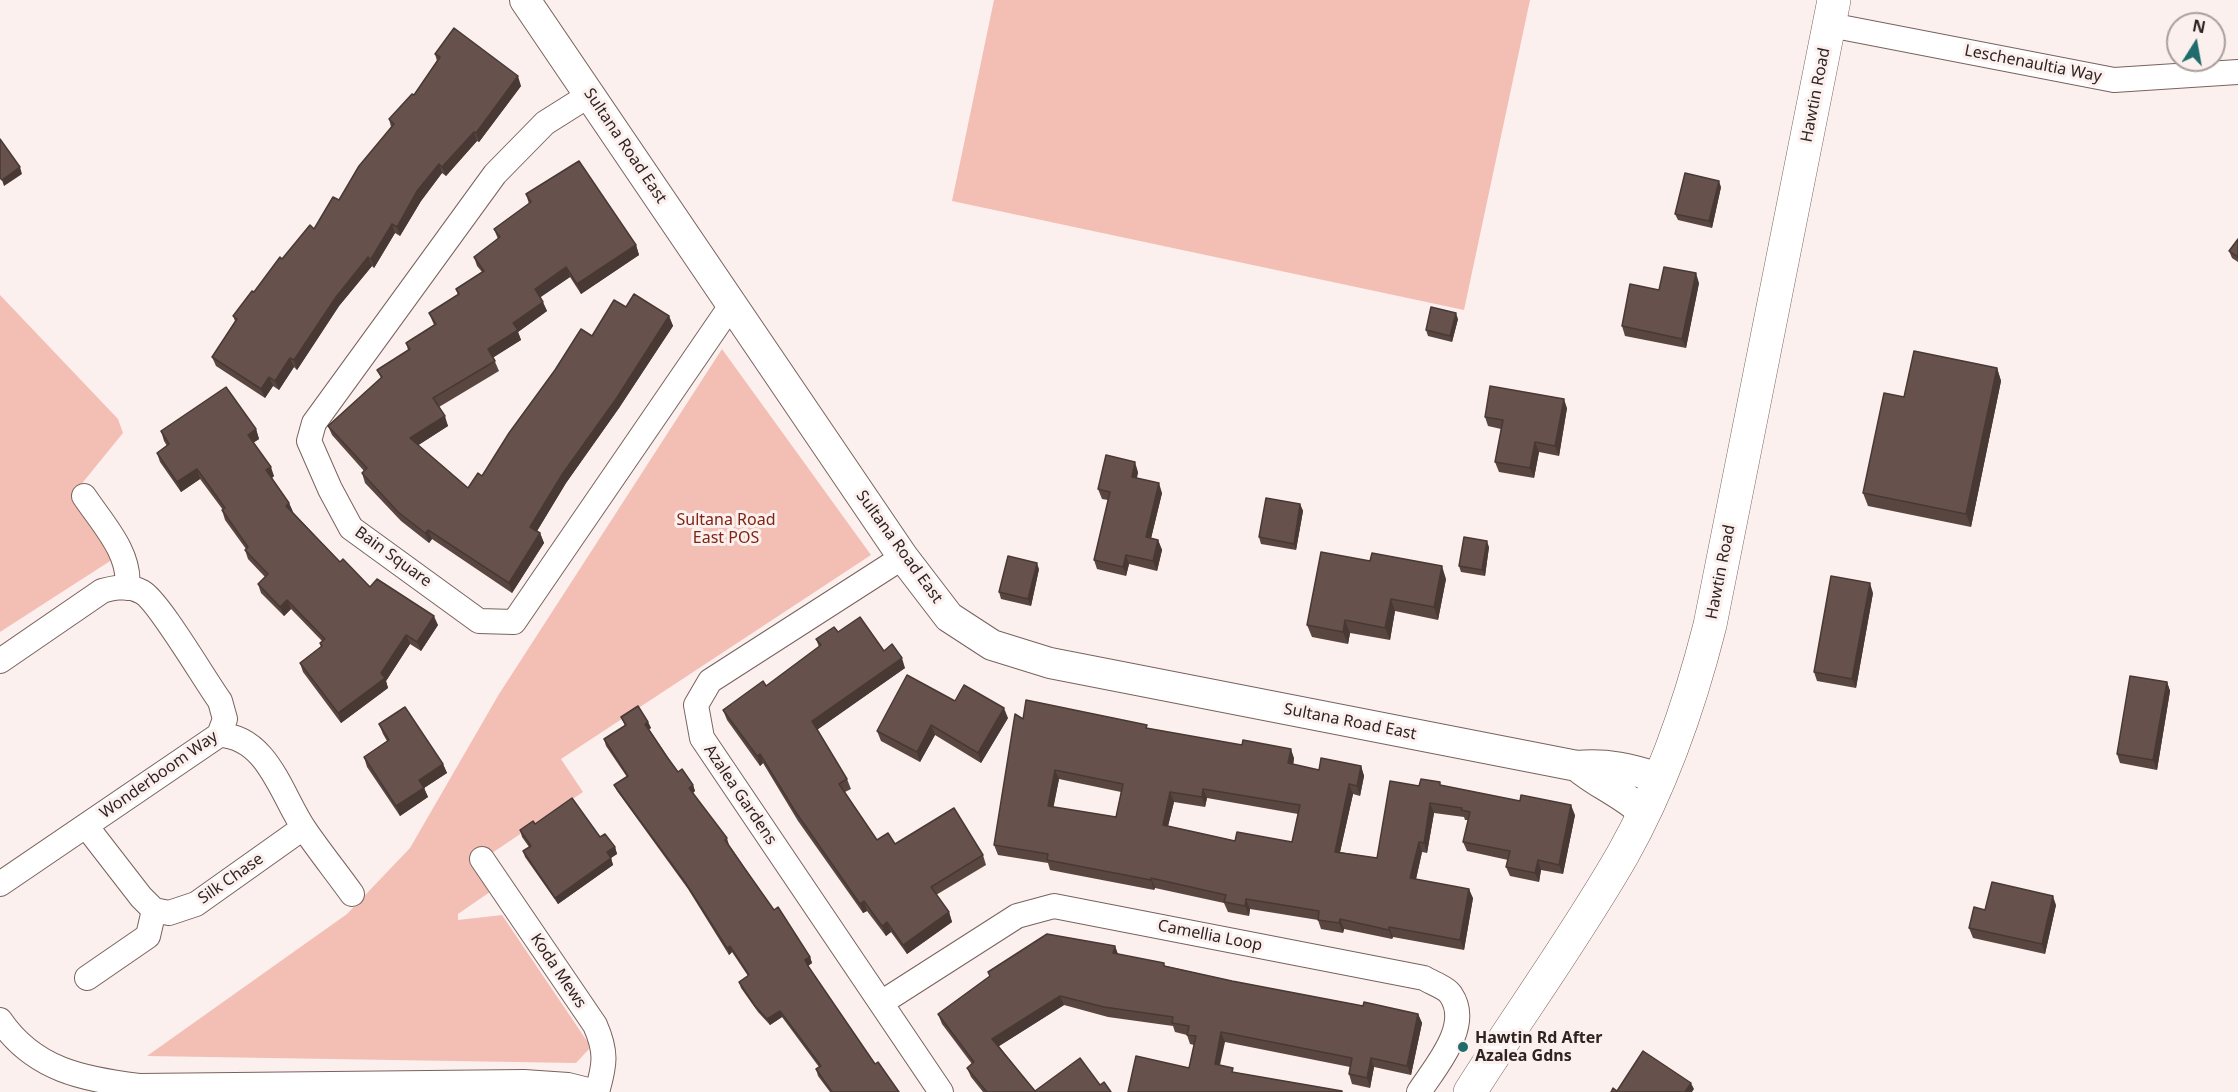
<!DOCTYPE html>
<html>
<head>
<meta charset="utf-8">
<style>
	body { margin:0 }
	#map { position:relative; width:2238px; height:1092px; overflow:hidden; background:#fcf0ee; font-family:"Noto Sans",sans-serif }
	canvas { display:block }
	.north { position:absolute; left:2166px; top:12px; width:60px; height:60px; box-sizing:border-box; background:#fcf0ee; border:2px solid #aa9e9c; border-radius:50%; rotate:11deg; font-size:16px; font-weight:700; line-height:24px; text-align:center; color:#2e2422 }
	.north::after { content:''; display:block; margin:auto; width:21px; height:27px; background:#206c6c; clip-path:polygon(50% 0,100% 100%,50% 72%,0 100%) }
</style>
</head>
<body>
<div id="map">
<canvas width="2238" height="1092"></canvas>
<div class="north">N</div>
</div>
<script>
const ctx = document.querySelector('canvas').getContext('2d');
ctx.lineJoin = 'round';
function paint(path, color) { ctx.fillStyle = color; ctx.fill(path, 'evenodd'); }
function strokePath(path, color, width, dash) { ctx.strokeStyle = color; ctx.lineWidth = width; ctx.lineCap = dash ? 'butt' : 'round'; ctx.setLineDash(dash || []); ctx.stroke(path); }
function write(font, color, halo, rows, align = 'center') {
  ctx.font = font + ' "Noto Sans",sans-serif'; ctx.lineWidth = 6; ctx.setLineDash([]); ctx.textBaseline = 'middle'; ctx.strokeStyle = halo; ctx.fillStyle = color; for (const [text, x, y, turn = 0] of rows) {
    ctx.save(); ctx.translate(x, y); ctx.rotate((+turn || 0) * Math.PI / 180); ctx.textAlign = isNaN(turn) ? turn : align; if (halo) ctx.strokeText(text, 0, 0); ctx.fillText(text, 0, 0); ctx.restore();
  }
}
const green = new Path2D(`
	M994,0H1530L1464,310L952,201Z
	M0,295L118,419L123,433L75,492L121,554L0,632Z
	M722,349L871,555L561,759L583,792L483,859L500,885L458,914V920L502,915L591,1047L576,1063L147,1056L347,914L410,848L499,694Z`);
const minor = new Path2D(`
	M1830,25L2114,80L2238,72
	M591,94L545,123L495,174L314,423L309,441L330,489L351,528L479,621L514,622L732,304
	M84,496C102,523 132,554 127,588
	M903,557L710,681L696,705L702,738L941,1092
	M0,661L102,591C116,587 129,585 142,592C158,600 206,682 220,701L225,719L219,735L0,884
	M219,735C268,736 282,797 305,830C320,852 337,873 352,894
	M86,826L141,897L154,910L169,913L196,904L303,828
	M482,859L595,1025C607,1052 605,1064 597,1092
	M87,978L148,936L154,910
	M881,1003L1017,916L1054,906L1424,978C1432,983 1447,988 1451,995C1472,1026 1435,1067 1419,1092
	M0,1020C34,1070 83,1079 139,1086L524,1082L568,1085L596,1092`);
const tertiary = new Path2D(`
	M525,0L903,557L949,617L992,645L1050,663L1577,766C1607,763 1631,769 1659,778
	M1577,766C1598,784 1623,793 1643,812`);
const secondary = new Path2D(`
	M1470,1092C1520,1013 1576,936 1623,854C1663,783 1690,704 1710,625L1834,0`);
const wall = new Path2D(`
	M435,54L521,86L479,142L477,141L446,176L442,173L421,201L400,236L395,233L374,268L372,266L339,306L297,370L294,367L279,390L273,386L265,398L216,366L212,357L235,321L233,316L282,259L314,229L339,200L391,127L389,119L414,95L437,61Z
	M1721,187L1712,228L1678,220L1675,214Z
	M526,194L636,245L639,255L581,294L570,277L540,297L547,311L518,332L521,340L493,357L499,371L439,407L448,426L418,445L468,488L482,476L592,336L626,307L669,316L673,326L619,408L566,483L537,531L540,533L544,543L512,593L432,539L429,543L401,521L365,483L362,473L364,471L332,435L328,426L381,378L377,370L408,350L406,343L434,325L429,313L458,295L456,289L482,272L477,266L474,257L498,239L494,229L529,204Z
	M2238,239V262L2232,258L2229,251Z
	M1699,283L1686,348L1625,336L1622,326L1659,290Z
	M1458,319L1452,342L1428,336L1426,330Z
	M1997,368L2001,381L1971,527L1868,506L1863,493Z
	M1567,408L1559,456L1539,452L1534,478L1499,472L1495,462L1501,429L1488,426L1485,417Z
	M256,429L259,439L253,443L274,476L272,478L289,503L293,512L340,562L370,587L438,625L421,651L410,644L386,681L388,688L341,723L303,672L300,663L321,647L320,643L322,641L291,609L284,616L261,593L258,584L265,577L248,559L245,550L246,549L225,520L222,510H223L200,479L181,492L160,462L157,453L167,446L164,441L161,431Z
	M1138,472L1137,478L1162,493L1151,538L1158,540L1162,550L1157,571L1129,564L1126,576L1097,569L1094,560L1108,500L1102,499L1098,489Z
	M1300,504L1303,511L1296,550L1261,544L1259,537Z
	M1489,547L1485,576L1461,572L1459,566Z
	M1039,569L1031,606L1001,599L999,592Z
	M1446,579L1438,620L1395,611L1390,640L1350,633L1348,644L1312,637L1307,625Z
	M1873,593L1856,688L1817,681L1814,672Z
	M838,632L884,651L905,668L817,730L847,779L851,789L845,792L877,840L895,844L983,855L986,865L936,895L949,912L952,922L907,954L891,932L886,936L867,911L863,913L798,821L763,763L760,766L727,720L723,710L766,686L819,647L816,639Z
	M2167,682L2170,691L2157,770L2120,763L2117,754Z
	M621,717L648,722L651,728L649,729L678,772L693,785L695,791L693,793L727,838L729,845L774,910L810,957L812,963L808,966L875,1064L899,1092H830L818,1076L816,1069L819,1067L782,1017L770,1025L758,1012L741,988L739,982L748,976L732,952L729,955L688,889L617,791L614,785L627,777L606,746L604,739L625,726Z
	M1008,718L981,763L935,735L920,762L881,741L877,731Z
	M1023,719L1148,728L1294,758L1293,765L1319,770L1361,766L1364,776L1360,796L1353,794L1340,852L1377,858L1419,786H1442L1575,815L1563,874L1541,870L1539,882L1510,876L1506,867L1508,860L1467,851L1463,842L1468,820H1465L1464,817L1434,813L1427,853L1422,852L1416,879L1473,898L1464,950L1393,937L1392,939L1344,929L1343,933L1321,929L1318,920L1281,914L1250,909L1249,916L1228,912L1224,903L1155,888L1154,890L1050,870L1048,863L998,855L994,845ZM1059,779L1121,792L1116,817L1053,807ZM1207,798L1298,814L1292,842L1235,841L1168,826L1174,802L1205,807Z
	M379,724L443,764L447,773L424,788L428,797L400,816L367,767L364,757L387,741L383,734Z
	M535,824L600,837L615,847L617,854L611,858L613,865L558,904L525,857L523,851L529,847L522,837L520,830Z
	M2056,905L2045,954L1973,938L1969,928L1985,910Z
	M1115,946L1118,954L1166,966L1232,981L1363,1006L1418,1014L1422,1023L1411,1075L1374,1067L1370,1088L1352,1084L1349,1074L1350,1067L1225,1042L1189,1068L1194,1045L1190,1044L1187,1035L1175,1032L1173,1026L1108,1017L1064,1005L999,1046L1035,1091L1100,1085L1111,1092H983L971,1077L967,1068L972,1064L942,1024L938,1014L990,976L988,972Z`);
const shadedWall = new Path2D(`
	M518,76L521,86L479,142L476,133Z
	M474,132L477,141L446,176L442,167Z
	M439,164L442,173L421,201L400,236L397,227L417,191Z
	M20,167L22,174L4,186L2,180Z
	M1719,181L1721,187L1712,228L1709,221Z
	M392,224L395,233L374,268L371,259Z
	M636,245L639,255L581,294L577,284Z
	M368,257L372,266L339,306L297,370L294,360L336,297Z
	M566,267L570,277L538,299L535,289Z
	M1696,273L1699,283L1686,348L1682,339Z
	M543,302L547,311L518,332L521,340L491,359L488,349L513,323Z
	M1456,313L1458,319L1452,342L1450,336Z
	M669,316L673,326L619,408L566,483L534,536L530,527L563,473Z
	M290,358L294,367L279,390L275,381Z
	M1997,368L2001,381L1971,527L1966,514Z
	M269,377L273,386L265,398L261,389Z
	M1564,399L1567,408L1559,456L1555,446Z
	M445,416L448,426L414,448L410,438Z
	M256,429L259,439L251,444L248,435Z
	M1535,442L1539,452L1534,478L1530,468Z
	M1135,462L1138,472L1135,486L1132,477Z
	M271,467L274,476L269,480L266,470Z
	M197,469L200,479L181,492L177,482Z
	M1159,483L1162,493L1149,547L1146,537Z
	M289,503L293,512L286,506Z
	M1300,504L1303,511L1296,550L1294,544Z
	M428,530L432,539L429,543L425,533Z
	M540,533L544,543L512,593L509,583Z
	M1158,540L1162,550L1157,571L1153,561Z
	M1487,541L1489,547L1485,576L1482,570Z
	M1126,555L1129,564L1126,576L1123,567Z
	M1037,563L1039,569L1031,606L1028,599Z
	M1442,566L1446,579L1438,620L1434,607Z
	M1870,583L1873,593L1856,688L1852,679Z
	M1391,599L1395,611L1390,640L1385,628Z
	M287,600L291,609L284,616L280,607Z
	M434,616L438,625L421,651L417,642Z
	M1345,620L1350,633L1348,644L1343,632Z
	M406,635L410,644L386,681L388,688L341,723L338,713L381,673Z
	M902,658L905,668L815,731L812,721Z
	M2167,682L2170,691L2157,770L2153,760Z
	M1004,708L1008,718L981,763L978,753Z
	M648,722L651,728L648,730L645,724Z
	M931,725L935,735L920,762L917,752Z
	M1291,749L1294,758L1292,773L1288,763Z
	M760,754L763,763L760,766L757,756Z
	M443,764L447,773L424,788L428,797L400,816L396,806L419,780Z
	M1361,766L1364,776L1360,796L1357,786Z
	M1055,770L1059,779L1052,815L1048,806Z
	M1349,784L1353,794L1338,861L1335,852Z
	M693,785L695,791L691,794L689,788Z
	M1203,789L1207,798L1205,807L1202,797Z
	M1170,792L1174,802L1166,834L1163,825Z
	M1430,803L1434,813L1427,853L1424,843Z
	M1571,805L1575,815L1563,874L1559,865Z
	M1419,842L1422,852L1414,888L1410,878Z
	M615,847L617,854L609,859L607,852Z
	M611,858L613,865L558,904L555,898Z
	M1538,860L1541,870L1539,882L1535,873Z
	M1151,878L1155,888L1154,890L1151,880Z
	M1469,889L1473,898L1464,950L1460,940Z
	M2053,896L2056,905L2045,954L2042,944Z
	M1246,899L1250,909L1249,916L1245,906Z
	M864,901L867,911L863,913L860,904Z
	M949,912L952,922L907,954L903,945Z
	M1340,919L1344,929L1343,933L1339,923Z
	M887,922L891,932L886,936L882,926Z
	M1389,927L1393,937L1392,939L1389,930Z
	M730,946L732,952L729,955L727,948Z
	M1115,946L1118,955L1113,953Z
	M810,957L812,963L808,966L805,960Z
	M1060,996L1064,1005L996,1048L992,1039Z
	M780,1011L782,1017L770,1025L767,1019Z
	M1418,1014L1422,1023L1411,1075L1407,1066Z
	M1221,1032L1225,1042L1218,1074L1215,1064Z
	M1371,1058L1374,1067L1370,1088L1367,1078Z
	M1691,1083L1694,1089L1692,1092H1685Z`);
const building = new Path2D(`
	M454,28L518,76L476,133L474,132L442,167L439,164L417,191L397,227L392,224L371,259L368,257L336,297L294,360L290,358L275,381L269,377L261,389L212,357L237,319L233,316L252,291L254,292L280,257L282,259L310,225L314,229L333,197L339,200L359,166L394,124L389,119L412,94L414,95L440,57L435,54Z
	M0,139L20,167L2,180L0,178Z
	M579,161L636,245L577,284L566,267L535,289L543,302L513,323L518,330L488,349L495,361L433,398L445,416L410,438L468,488L478,473L482,476L509,433L555,370L581,329L592,336L614,300L626,307L634,294L669,316L616,399L563,473L530,527L540,533L509,583L428,530L425,533L398,512L362,473L367,468L328,426L382,377L377,370L410,349L406,343L436,324L429,313L459,294L456,289L484,271L474,257L500,237L494,229L531,202L526,194Z
	M1685,173L1719,181L1709,221L1675,214Z
	M2238,239V257L2229,251Z
	M1664,267L1696,273L1682,339L1622,326L1630,284L1659,290Z
	M1431,307L1456,313L1450,336L1426,330Z
	M1914,351L1997,368L1966,514L1863,493L1884,393L1904,397Z
	M1490,386L1564,399L1555,446L1535,442L1530,468L1495,462L1503,420L1485,417Z
	M226,387L256,429L248,435L271,467L266,470L289,503L286,506L340,562L343,559L370,587L377,579L434,616L417,642L406,635L381,673L385,678L338,713L300,663L322,646L320,643L325,639L287,600L280,607L258,584L268,574L245,550L248,547L222,510L225,508L197,469L177,482L157,453L169,444L161,431Z
	M1106,455L1135,462L1132,477L1159,483L1146,537L1158,540L1153,561L1126,555L1123,567L1094,560L1110,492L1098,489Z
	M1266,498L1300,504L1294,544L1259,537Z
	M1464,537L1487,541L1482,570L1459,566Z
	M1321,552L1370,561L1372,553L1442,566L1434,607L1391,599L1385,628L1345,620L1343,632L1307,625Z
	M1008,556L1037,563L1028,599L999,592Z
	M1831,576L1870,583L1852,679L1814,672Z
	M860,617L884,651L892,644L902,658L812,721L847,779L839,784L877,840L888,833L895,844L954,808L983,855L931,887L949,912L903,945L887,922L882,926L864,901L860,904L795,811L760,754L757,756L723,710L763,681L766,686L821,645L816,639L834,627L838,632Z
	M907,675L955,701L964,685L1004,708L978,753L931,725L917,752L877,731Z
	M2130,676L2167,682L2153,760L2117,754Z
	M1026,700L1147,725L1146,728L1242,745L1243,740L1291,749L1288,763L1319,770L1321,758L1361,766L1357,786L1349,784L1335,852L1377,858L1390,781L1419,786L1421,779L1440,782V785L1520,801L1521,795L1571,805L1559,865L1538,860L1535,873L1506,867L1510,851L1463,842L1470,812L1461,810L1462,808L1430,803L1424,843L1419,842L1410,878L1469,889L1460,940L1389,927V930L1340,919L1339,923L1318,920L1319,911L1277,904L1246,899L1245,906L1224,902L1226,895L1151,878V880L1047,860L1048,854L994,845L1015,714L1023,719ZM1055,770L1123,784L1116,817L1048,806ZM1203,789L1300,805L1292,842L1237,832L1235,841L1163,825L1170,792L1202,797Z
	M638,706L648,722L645,724L667,757L678,772L682,769L693,785L689,788L727,838L725,840L745,869L774,910L778,907L810,957L805,960L808,966L875,1064L878,1062L899,1092H832L816,1069L821,1066L780,1011L767,1019L755,1006L739,982L749,975L730,946L727,948L685,882L614,785L628,776L604,739L626,725L621,717Z
	M405,707L443,764L419,780L424,788L396,806L364,757L389,740L379,724Z
	M572,798L600,837L605,834L615,847L607,852L611,858L555,898L523,851L531,846L520,830L533,821L535,824Z
	M1992,882L2053,896L2042,944L1969,928L1974,907L1985,910Z
	M1047,934L1115,946L1113,953L1164,963V966L1232,981L1363,1006L1364,1002L1418,1014L1407,1066L1371,1058L1367,1078L1349,1074L1352,1058L1221,1032L1215,1064L1233,1068L1232,1072L1342,1091V1092H1128L1136,1056L1189,1068L1196,1036L1187,1035L1189,1026L1172,1023L1173,1017L1104,1007L1060,996L992,1039L1035,1091L1080,1058L1100,1085L1104,1082L1111,1092H987L967,1068L974,1062L938,1014L990,976L988,972Z
	M1643,1051L1691,1083L1685,1092H1611L1613,1088L1617,1091Z`);
const markers = [
	[1463,1047,6,"#206c6c"]
];
const streetNames = [
	["Leschenaultia Way",2033,64,11],
	["Hawtin Road",1816,95,-79],
	["Sultana Road East",625,146,56],
	["Sultana Road East",899,547,54],
	["Bain Square",393,557,36],
	["Hawtin Road",1721,572,-79],
	["Sultana Road East",1350,722,11],
	["Wonderboom Way",159,775,-35],
	["Azalea Gardens",740,795,56],
	["Silk Chase",231,879,-35],
	["Camellia Loop",1210,936,11],
	["Koda Mews",558,971,56]
];
const parkNames = [
	["Sultana Road",726,520],
	["East POS",726,538]
];
const poiNames = [
	["Hawtin Rd After",1475,1038],
	["Azalea Gdns",1475,1056]
];
paint(green, '#f3bfb4');
strokePath(minor, '#79625d', 26);
strokePath(tertiary, '#79625d', 32);
strokePath(secondary, '#79625d', 34);
strokePath(minor, '#fff', 24);
strokePath(tertiary, '#fff', 30);
strokePath(secondary, '#fff', 33);
paint(wall, '#594641');
paint(shadedWall, '#483935');
paint(building, '#67514c');
strokePath(building, '#483935', 1.5);
for (const [x, y, r, color] of markers) { const dot = new Path2D(); dot.arc(x, y, r, 0, 2 * Math.PI); ctx.fillStyle = color; ctx.fill(dot); strokePath(dot, '#fcf0ee', 2); }
write('16px', '#2e2422', '#fcf0ee', streetNames);
write('16px', '#7d2414', '#fcf0ee', parkNames);
write('bold 16px', '#2e2422', '#fcf0ee', poiNames, 'left');
</script>
</body>
</html>
